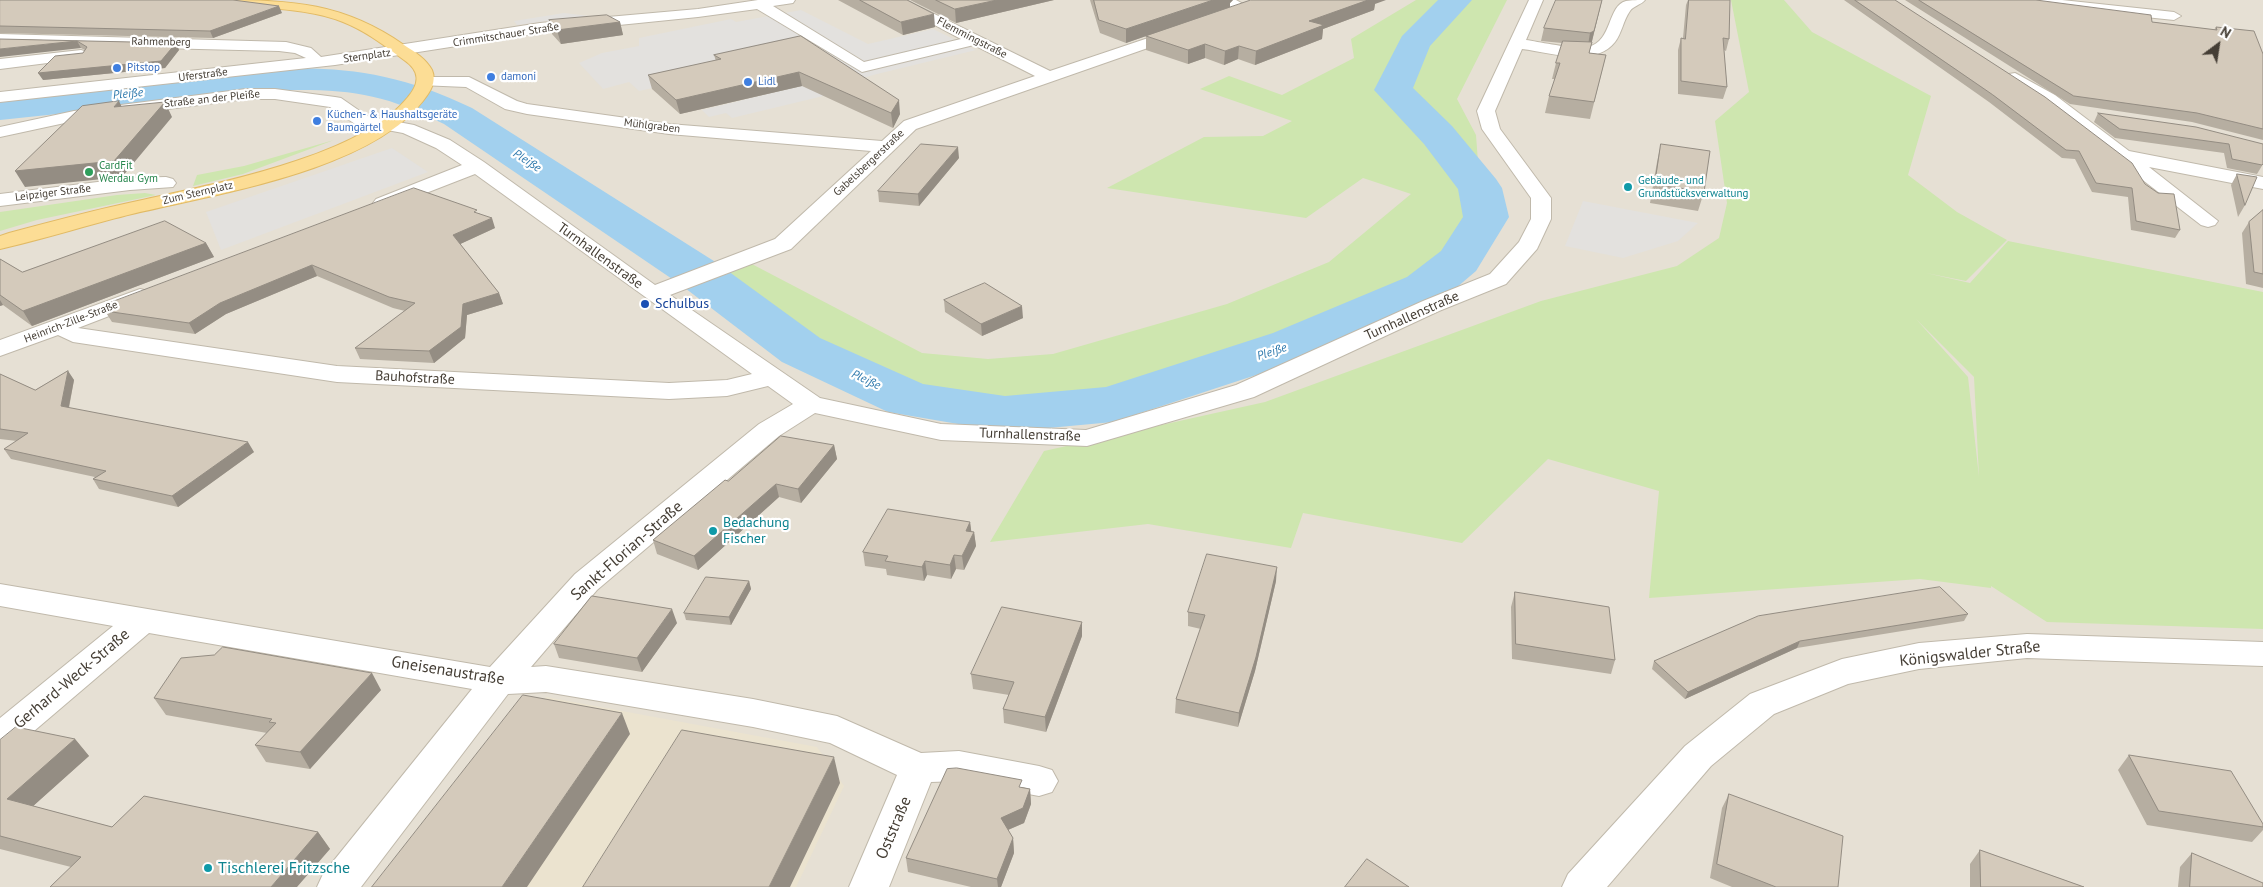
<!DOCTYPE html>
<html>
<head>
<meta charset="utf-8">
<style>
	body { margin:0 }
	#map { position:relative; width:2263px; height:887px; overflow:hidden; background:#f2eee5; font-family:"PT Sans",sans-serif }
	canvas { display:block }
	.north { position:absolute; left:2193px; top:20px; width:50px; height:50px; -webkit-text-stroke:4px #fff; paint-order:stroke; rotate:31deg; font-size:14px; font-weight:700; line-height:20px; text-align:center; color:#453e35 }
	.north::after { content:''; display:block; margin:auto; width:18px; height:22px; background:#453e35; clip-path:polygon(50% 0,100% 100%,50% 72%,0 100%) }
</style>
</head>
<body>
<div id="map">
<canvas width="2263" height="887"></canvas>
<div class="north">N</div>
</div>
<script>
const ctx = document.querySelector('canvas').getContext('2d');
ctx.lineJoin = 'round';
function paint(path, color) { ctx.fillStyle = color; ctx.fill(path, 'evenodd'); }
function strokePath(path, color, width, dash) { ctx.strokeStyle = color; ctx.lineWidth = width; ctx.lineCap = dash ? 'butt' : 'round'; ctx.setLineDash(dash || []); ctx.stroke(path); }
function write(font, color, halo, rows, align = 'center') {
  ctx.font = font + ' "PT Sans",sans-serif'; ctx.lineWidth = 4.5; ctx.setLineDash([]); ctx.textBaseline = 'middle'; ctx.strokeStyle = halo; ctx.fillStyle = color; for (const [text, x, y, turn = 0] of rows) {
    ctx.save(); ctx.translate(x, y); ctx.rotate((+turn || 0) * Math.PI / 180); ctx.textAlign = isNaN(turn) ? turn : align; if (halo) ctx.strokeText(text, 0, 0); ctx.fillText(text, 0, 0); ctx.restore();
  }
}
const residential = new Path2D(`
	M0,0H2263V887H0Z`);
const education = new Path2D(`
	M546,697L817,747L844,786L796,887H400Z`);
const green = new Path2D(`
	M1416,0H1507L1457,99L1476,135L1480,188L1486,217L1459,261L1425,288L1292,345L1113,404L1005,414L909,400L801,350L699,274L748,262L922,353L988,359L1053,354L1227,304L1329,262L1411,194L1363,178L1306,218L1107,188L1204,137L1263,136L1292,121L1200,89L1229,76L1282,95L1354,58L1351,39Z
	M1731,0H1784L1812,32L1931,96L1908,175L1957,212L2007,240L1966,281L1926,273L1970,283L2008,241L2263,292V629L2047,622L1991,586V588L1920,579L1649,598L1659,491L1548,459L1462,543L1303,513L1291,548L1148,524L990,542L1044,451L1265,402L1541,301L1677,266L1719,238L1727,203L1715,121L1749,92ZM1916,319L1974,377L1979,477L1968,377Z
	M334,140L243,174L193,186L197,175L244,166Z
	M145,193L156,195L37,220L0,231V212L117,195Z`);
const parking = new Path2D(`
	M801,10L868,44L933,29L976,50L873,75L837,86L844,91L732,118L726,113L709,117L702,110L857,72L811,46L720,73L639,91L629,82L603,89L579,63L602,53L639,46V38L731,19L736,22Z
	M564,13L589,16L517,25L514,21Z
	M392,148L428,172L221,250L206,212Z
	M1583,201L1698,223L1678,241L1623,258L1565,246Z`);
const river = new Path2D(`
	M1438,0H1472L1430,46L1413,88L1452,126L1496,179L1502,188L1509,217L1476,271L1443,299L1311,357L1113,422L1005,432L888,412L782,362L681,285L444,124C385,94 351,89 286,90L0,120V96C59,90 118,84 177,78C289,66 366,56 472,108L717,263L820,338L923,384L1005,396L1106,387L1273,333L1407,277L1441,251L1463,217L1458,189L1424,144L1374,90L1402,36Z`);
const minor = new Path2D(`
	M758,0H795L793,3L773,6L864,62L961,39L888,0H906L1050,71L1175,29H1185L1188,32L1185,35L916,129L791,249L670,295L820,398L941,424L1086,430L1236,385L1423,301L1490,274L1519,242L1531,219V198L1482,129L1477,111L1529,0H1543L1526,40C1540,42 1576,50 1588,47C1613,41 1607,6 1626,1C1631,0 1639,0 1645,0C1641,5 1633,6 1630,11C1623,21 1622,33 1615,42C1595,68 1549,52 1522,49L1495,111L1500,129L1551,198V219L1537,249L1506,284L1439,311L1254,397L1087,446L941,440L815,413L779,436L597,590L531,667L546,666L753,699L837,716L921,753L959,751L1039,766L1052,770L1058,781L1052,792L1039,796L959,781L931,782L889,887H849L897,775L830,743L753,727L546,692L508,694L361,887H317L323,874L472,689L149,633L13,749L0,753V718L113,626L0,606V584L490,667L575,574L759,424L793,404L768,386L727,396L669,399L337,382L73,342L58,335L0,356V340L140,289L148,291L152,296L148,301L78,328L337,366L669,383L727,380L752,374L475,174L390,207L383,209L376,207L373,203L376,199L462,165L436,148L403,133L355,124L330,107L275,99H246L74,121L0,137V127L74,111L246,89H275L335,97L341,98L367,116L414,125L450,140L484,162L655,285L775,239L871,151L669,134L527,114L505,109L466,87L420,85L418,81L420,77H469L517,101L527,104L669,124L882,141L904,121L1035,76L974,45L862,72L757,9L698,17L540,33L335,65L0,102V92L306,58L295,53L279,51L0,44V34L286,42L311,48L321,57L540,23L698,9Z
	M1212,0H1236L1245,5L1238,9L1214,3Z
	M2014,0H2062L2174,12L2181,16L2174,20L2021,4Z
	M81,50L87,52L89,55L87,58L0,69V59Z
	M2015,73L2055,95L2129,151L2263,177V189L2149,167L2218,221L2215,225L2208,227L2201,225L2043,103L2009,82L2007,78L2009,74Z
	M166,177L173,179L176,183L173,187L130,190L0,206V194L130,178Z
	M2027,634L2263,642V666L2027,658L1919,669L1848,684L1774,714L1711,766L1607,887H1562L1568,874L1685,746L1750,694L1842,659L1919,643Z`);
const major = new Path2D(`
	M221,0C292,0 344,3 404,45C415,52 426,59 432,70C437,82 430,92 423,101C369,171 215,194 132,214C87,225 44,239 0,249V236L9,233C50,222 91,211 133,202C208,185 360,158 408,97C420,83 420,71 404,60C385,46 366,31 343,22C308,8 266,9 228,4Z`);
const wall = new Path2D(`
	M0,0L282,13L213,38L0,33Z
	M838,0H907L935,27L903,35Z
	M910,0H1054L956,23Z
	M1090,0H1235H1233L1230,3V7L1375,4L1374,10L1323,29L1322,39L1255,65L1238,59L1224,65L1205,58L1188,64L1146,50V36L1126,43L1100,33Z
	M1602,0L1589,53L1606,55L1590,119L1545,113L1549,96L1555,79H1552L1556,63L1562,43L1541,41L1544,28Z
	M1688,0H1730L1729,39L1726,51L1724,50L1727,87L1723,99L1678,94V50L1681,38H1683L1686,5Z
	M1844,0H1895L2145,184L2180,230L2175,238L2131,230L2128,197L2092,192L2075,159L2062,158L1989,102Z
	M1905,0H2036L2152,22L2214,30L2216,27L2263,54V140L2192,122L2070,104Z
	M549,20L620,22L623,35L561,44L552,34Z
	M801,36L900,114L893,128L802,86L680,114L652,89L648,75L716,61L714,55Z
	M0,39L176,43L179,50L165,68L43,80L83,53L85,50L81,48Z
	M2098,113L2263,144V164L2257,174L2227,168L2224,153L2115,138L2094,122Z
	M1661,144L1704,192L1698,211L1650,203L1657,162Z
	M959,158L919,206L879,202L878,191Z
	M2237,174L2245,205L2238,217L2231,185Z
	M2263,210V288L2246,284L2242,233L2249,222Z
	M479,213L495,228L460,244L499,293L503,304L467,315L465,338L434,363L360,359L355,348L405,311L393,308L317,276L226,314L195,334L112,322L105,311Z
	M206,243L214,257L32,326L3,305L0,306V259L22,272Z
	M944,300L1023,318L982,336L945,312Z
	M68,371L74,380L69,408L254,452L178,507L99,489L93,479L95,477L11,459L4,449L17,441L0,439V374L35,390Z
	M834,445L837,459L801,503L779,497L698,570L657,554L653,540L728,481Z
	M970,522L971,531L974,532L976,546L964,570L956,569L951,579L927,575L924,581L887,575L886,569L865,566L863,552Z
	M749,581L751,589L731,625L686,620L684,613Z
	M1276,581L1255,671L1238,727L1175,713L1176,699L1201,629L1188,626V612Z
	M1515,592L1615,660L1611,674L1512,659L1511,607Z
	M1968,614L1964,621L1797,648L1685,699L1652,669L1654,661Z
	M1082,622V636L1046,732L1004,723L1003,709L1009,695L973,689L971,674Z
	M677,623L642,672L559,658L554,644Z
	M381,690L310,769L266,762L255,745L267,733L166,715L154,698Z
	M75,739L89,756L33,806L112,827L318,832L330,849L71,867L0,849V740Z
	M2129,755L2263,824V830L2252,842L2147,825L2118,770Z
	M1022,787L1030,789L1031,804L1024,823L1008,830L1013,838L1014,853L1001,887H971L908,872L906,858Z
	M1729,794L1838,887H1732L1710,878L1722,808Z
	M1980,850L2084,887H1970V864Z
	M2192,853L2263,887H2178L2180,867Z`);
const shadedWall = new Path2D(`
	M997,0H1054L956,23L955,9Z
	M1213,0H1235H1233L1230,3V7L1126,43V29Z
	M1367,0H1386L1375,4L1374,10L1323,29L1322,39L1255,65L1256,51L1309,21Z
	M1602,0L1585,70L1588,45L1590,33Z
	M279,6L282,13L213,38L210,31Z
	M934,14L935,27L903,35L901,22Z
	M620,22L623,35L561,44L557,30Z
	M77,41L81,48L0,57V49Z
	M176,43L179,50L165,68L43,80L38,73Z
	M1205,44V58L1188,64V50Z
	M1239,46L1238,59L1224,65L1225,51Z
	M799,72L802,86L680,114L676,100Z
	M899,100L900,114L893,128L891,113Z
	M119,101L126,116L114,107Z
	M165,102L172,117L122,177L25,187L15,171Z
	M958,147L959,158L919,206L918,194Z
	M492,218L495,228L456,246L453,235Z
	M206,243L214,257L32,326L23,311Z
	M312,265L317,276L226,314L195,334L189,323L220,303Z
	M499,293L503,304L467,315L465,338L434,363L429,351L463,304Z
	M0,300L3,305L0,306Z
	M1022,306L1023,318L982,336L981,324Z
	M68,371L74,380L67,416L61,406Z
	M248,442L254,452L178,507L172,496Z
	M834,445L837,459L801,503L798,489Z
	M776,484L779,497L698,570L694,556Z
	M970,522L972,536L966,531Z
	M974,532L976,546L964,570L962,556Z
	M954,555L956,569L951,579L950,565Z
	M925,561L927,575L924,581L922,567Z
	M1277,567L1276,581L1255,671L1238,727L1239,713Z
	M749,581L751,589L731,625L729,617Z
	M672,609L677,623L642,672L637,658Z
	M1082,622V636L1046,732L1045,717Z
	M1800,641L1797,648L1685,699L1688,692Z
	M372,673L381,690L310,769L300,752Z
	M622,713L630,734L527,887H502Z
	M75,739L89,756L22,816L7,799Z
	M834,757L840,783L790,887H769Z
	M1030,789L1031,804L1024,823L1003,832L1001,818Z
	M318,832L330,849L297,887H271Z
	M1013,838L1014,853L1001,887H998L997,879Z`);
const building = new Path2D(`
	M0,0H233L279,6L210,31L0,26Z
	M860,0H907L934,14L901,22Z
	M936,0H997L955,9Z
	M1094,0H1213L1126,29L1099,20Z
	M1251,0H1368L1309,21L1324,25L1256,51L1239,46L1225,51L1205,44L1188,50L1146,36Z
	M1556,0H1602L1594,31L1590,33L1544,28Z
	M1689,0H1730L1729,39L1723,38L1727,87L1681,81V38L1685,39Z
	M1855,0H1895L2045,97L2132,163L2145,184L2158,193L2174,194L2180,230L2136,221L2132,188L2096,183L2079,151L2066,150L1993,95Z
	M1919,0H2036L2151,15L2152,22L2217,30L2216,27L2254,31L2263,54V129L2197,113L2074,96Z
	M607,15L620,22L557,30L549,20Z
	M801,36L899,100L891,113L799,72L676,100L648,75L721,59L714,55Z
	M0,39L176,43L161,61L38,73L55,56L83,53L87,47L77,41L0,49Z
	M1563,41L1592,42L1589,53L1606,55L1594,102L1549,96L1560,63H1556Z
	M119,101L114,107L165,102L114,161L15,171L82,106Z
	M2098,113L2196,127L2263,144V164L2262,165L2232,159L2229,144L2120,129Z
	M921,144L958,147L918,194L878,191Z
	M1661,144L1710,151L1704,192L1655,184Z
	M2237,174L2257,177L2245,205Z
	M414,188L477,210L474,212L492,218L453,235L499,293L463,304L461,327L429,351L355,348L415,303L389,297L312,265L220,303L189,323L105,311L107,304Z
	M2263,210V274L2254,272L2249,222Z
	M165,221L206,243L23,311L0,295V259L22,272Z
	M985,283L1022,306L981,324L944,300Z
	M68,371L61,406L248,442L172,496L93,479L106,471L4,449L28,433L0,429V374L35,390Z
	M781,436L834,445L798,489L776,484L694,556L653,540L725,480L728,481Z
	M888,509L970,522L966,531L974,532L962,556L954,555L950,565L925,561L922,567L885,561L888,556L863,552Z
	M1207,554L1277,567L1256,657L1239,713L1176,699L1205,615L1188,612Z
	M706,577L749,581L729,617L684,613Z
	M1940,587L1968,614L1800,641L1688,692L1654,661L1758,616Z
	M1515,592L1609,607L1615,660L1516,644Z
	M592,596L672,609L637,658L554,644Z
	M1002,607L1082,622L1045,717L1003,709L1014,682L971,674Z
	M223,647L372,673L300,752L255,745L276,723L269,722L272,719L154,698L181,658L214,655Z
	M523,695L622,713L502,887H372Z
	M16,727L75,739L7,799L112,827L144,796L318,832L271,887H50L81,857L0,836V740Z
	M682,730L834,757L769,887H583Z
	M2129,755L2231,771L2263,824V827L2159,811Z
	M957,768L1022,780L1019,787L1030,789L1023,808L1001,818L1013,838L997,879L906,858L947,769Z
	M1729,794L1843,836L1838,887H1776L1717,864Z
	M1980,850L2084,887H1981Z
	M2192,853L2263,883V887H2190Z
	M1367,859L1409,887H1345Z`);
const markers = [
	[117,68,5,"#3f7fe0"],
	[491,77,5,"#3f7fe0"],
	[748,82,5,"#3f7fe0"],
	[317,121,5,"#3f7fe0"],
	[89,172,5,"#2e9e5b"],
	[1628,187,5,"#0f9aa8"],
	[645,304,5,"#1a4fb4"],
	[713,531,5,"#0f9aa8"],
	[208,868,5,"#0f9aa8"]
];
const farStreetnames = [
	["Crimmitschauer Straße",506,35,-9],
	["Flemmingstraße",972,38,27],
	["Rahmenberg",161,42,1],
	["Sternplatz",367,56,-8],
	["Uferstraße",203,75,-7],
	["Straße an der Pleiße",212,99,-6],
	["Mühlgraben",652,126,7],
	["Gabelsbergerstraße",869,163,-43],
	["Leipziger Straße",53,193,-7],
	["Zum Sternplatz",198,193,-13],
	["Heinrich-Zille-Straße",71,322,-21]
];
const farShopnames = [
	["Pitstop",127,68],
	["damoni",501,77],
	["Lidl",758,82],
	["Küchen- & Haushaltsgeräte",327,115],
	["Baumgärtel",327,128]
];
const farLeisurenames = [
	["CardFit",99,166],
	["Werdau Gym",99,179]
];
const farCulturenames = [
	["Gebäude- und",1638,181],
	["Grundstücksverwaltung",1638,194]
];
const farWaternames = [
	["Pleiße",128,94,-6],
	["Pleiße",527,161,33],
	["Pleiße",1272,352,-18],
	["Pleiße",866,380,25]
];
const streetNames = [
	["Turnhallenstraße",600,256,36],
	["Turnhallenstraße",1412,316,-24],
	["Bauhofstraße",415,378,3],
	["Turnhallenstraße",1030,435,2]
];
const transitNames = [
	["Schulbus",655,304]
];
const cultureNames = [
	["Bedachung",723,523],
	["Fischer",723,539]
];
const nearStreetnames = [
	["Sankt-Florian-Straße",627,551,-41],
	["Königswalder Straße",1970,654,-6],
	["Gneisenaustraße",448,671,9],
	["Gerhard-Weck-Straße",72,679,-40],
	["Oststraße",894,828,-67]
];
const nearCulturenames = [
	["Tischlerei Fritzsche",218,868]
];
paint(residential, '#e6e0d4');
paint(education, '#ebe3cf');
paint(green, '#cee6af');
paint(parking, '#e3e1de');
paint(river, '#a2d0ee');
strokePath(minor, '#c0b9ab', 2);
strokePath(major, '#e1ba65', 2);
paint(minor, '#fff');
paint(major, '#fcdd95');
paint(wall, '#b6aea1');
paint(shadedWall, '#948d83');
paint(building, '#d4cabb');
strokePath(building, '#948d83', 1);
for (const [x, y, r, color] of markers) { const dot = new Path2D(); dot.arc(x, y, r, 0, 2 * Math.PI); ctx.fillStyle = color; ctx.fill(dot); strokePath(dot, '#fff', 2); }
write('11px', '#453e35', '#fff', farStreetnames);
write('11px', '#366cbe', '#fff', farShopnames, 'left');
write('11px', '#27864d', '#fff', farLeisurenames, 'left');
write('11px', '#0d838f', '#fff', farCulturenames, 'left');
write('italic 12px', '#317bae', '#fff', farWaternames);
write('14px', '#453e35', '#fff', streetNames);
write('14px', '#164399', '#fff', transitNames, 'left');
write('14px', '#0d838f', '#fff', cultureNames, 'left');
write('16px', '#453e35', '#fff', nearStreetnames);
write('16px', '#0d838f', '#fff', nearCulturenames, 'left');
</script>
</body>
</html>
